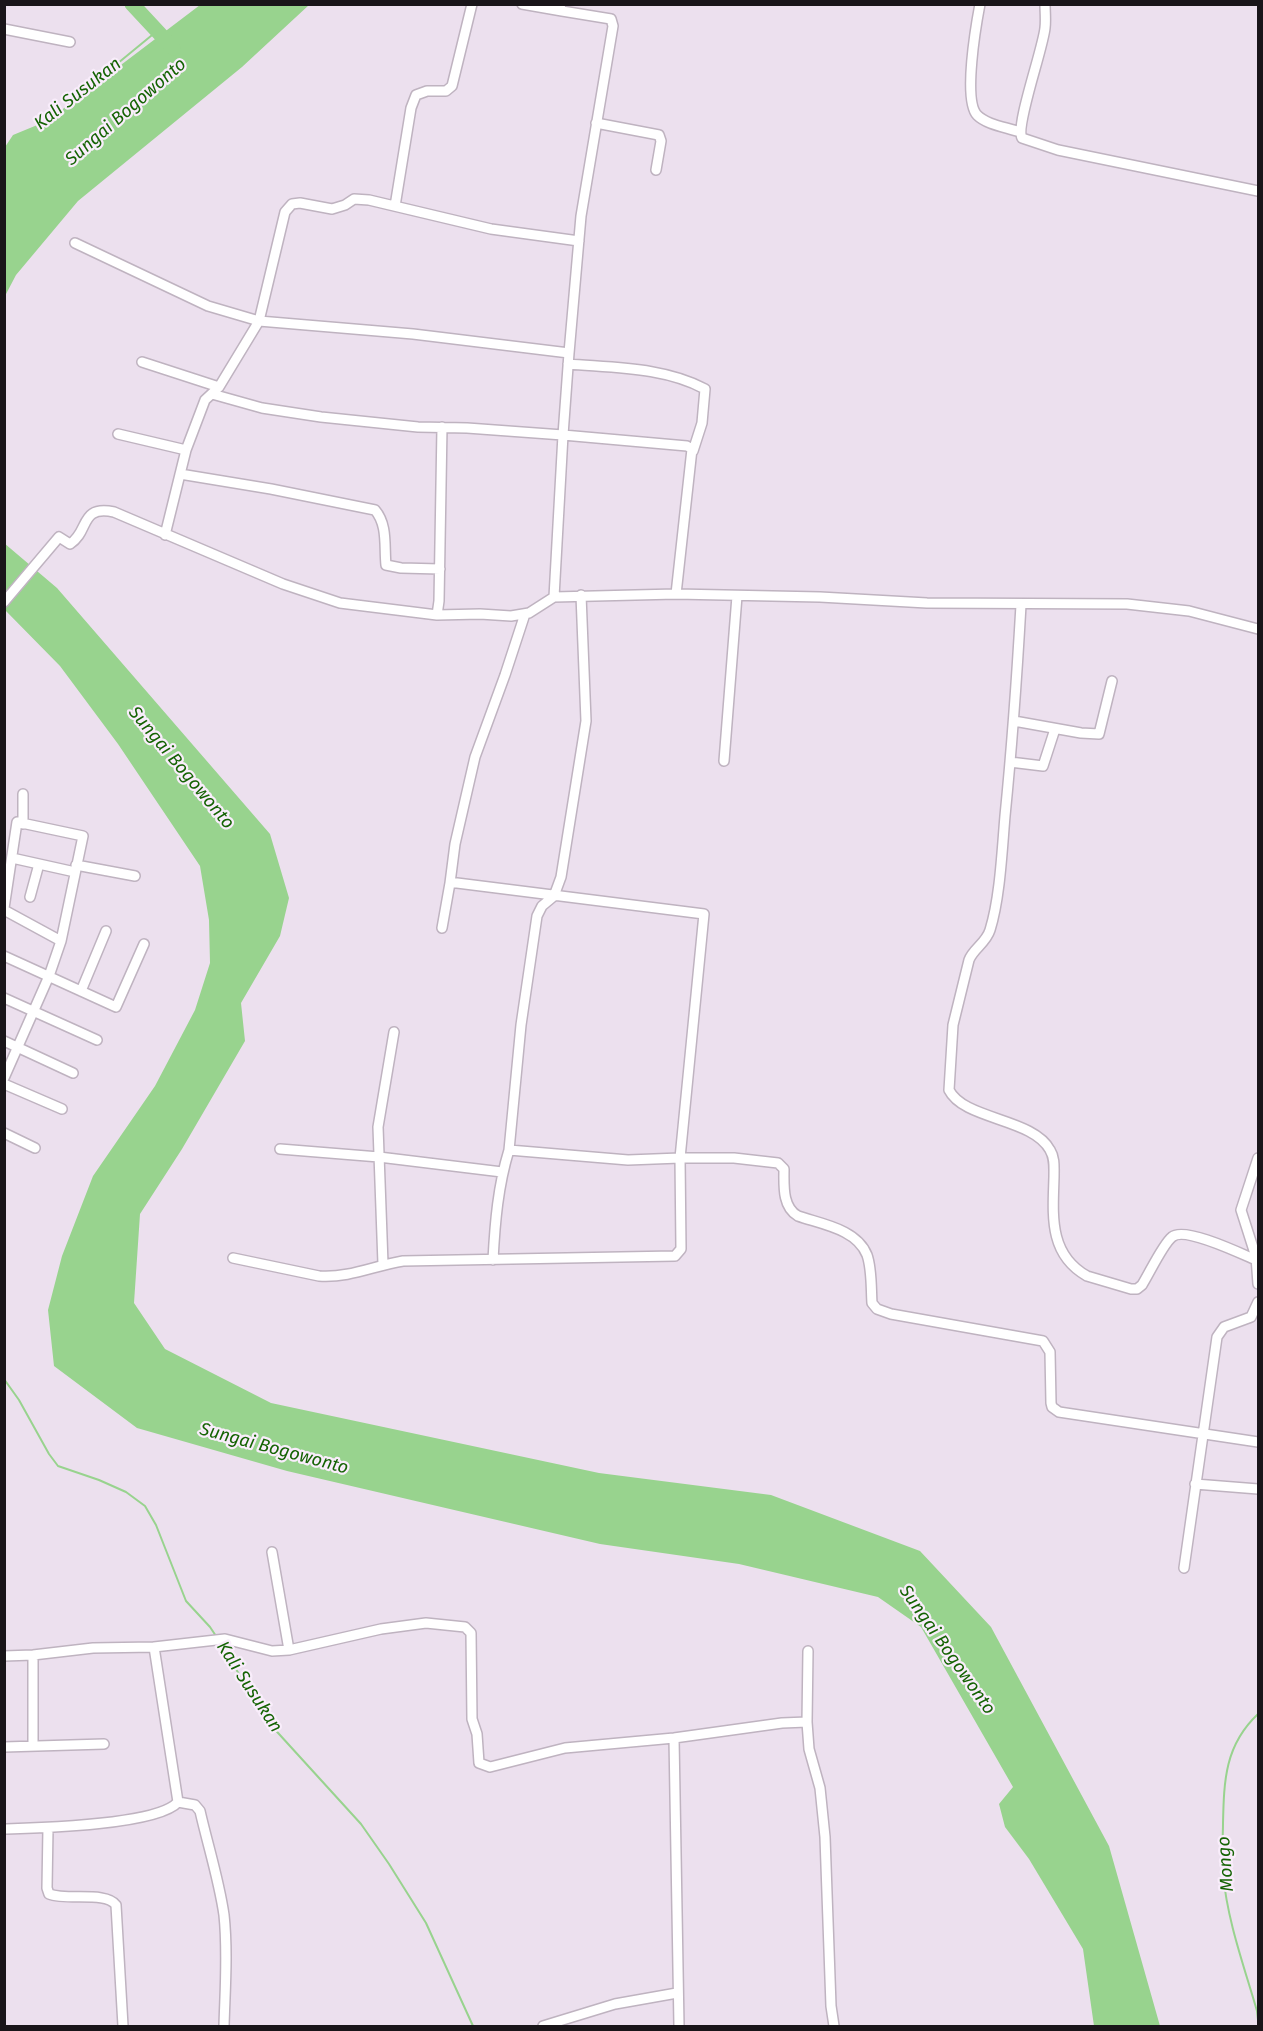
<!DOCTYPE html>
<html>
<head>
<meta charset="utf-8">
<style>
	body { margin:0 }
	#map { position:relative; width:1263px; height:2031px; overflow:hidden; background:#ece0ee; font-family:"Fira Sans",sans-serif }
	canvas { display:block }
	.frame { position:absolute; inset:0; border:6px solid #191519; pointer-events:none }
</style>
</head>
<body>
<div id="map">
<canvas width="1263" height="2031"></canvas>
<div class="frame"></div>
</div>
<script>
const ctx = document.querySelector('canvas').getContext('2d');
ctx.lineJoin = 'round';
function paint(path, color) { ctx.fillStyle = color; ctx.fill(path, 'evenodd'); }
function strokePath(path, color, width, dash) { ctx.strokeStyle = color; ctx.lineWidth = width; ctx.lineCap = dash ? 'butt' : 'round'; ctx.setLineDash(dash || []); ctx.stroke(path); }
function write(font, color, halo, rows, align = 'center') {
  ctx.font = font + ' "Fira Sans",sans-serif'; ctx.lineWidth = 4.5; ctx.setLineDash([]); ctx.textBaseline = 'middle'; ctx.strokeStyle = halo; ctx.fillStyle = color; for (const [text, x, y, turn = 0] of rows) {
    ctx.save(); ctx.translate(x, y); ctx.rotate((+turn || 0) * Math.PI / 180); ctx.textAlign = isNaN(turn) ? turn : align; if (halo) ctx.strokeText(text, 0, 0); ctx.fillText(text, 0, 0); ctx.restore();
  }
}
const water = new Path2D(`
	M200,5H309L242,67L78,201L16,275L5,296V147L13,135L47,121Z
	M4,543L57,588L270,834L289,898L280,936L241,1003L245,1041L182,1149L140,1214L134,1303L165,1349L271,1403L599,1473L771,1495L920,1551L991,1627L1109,1846L1160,2026H1094L1083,1949L1029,1859L1005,1827L999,1804L1013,1787L921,1627L878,1597L739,1564L600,1544L287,1471L137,1428L54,1366L48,1310L62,1256L93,1176L155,1086L195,1010L210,963L209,920L200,866L118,744L60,666L5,610Z`);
const stream = new Path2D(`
	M84,91L157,31
	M66,106L80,95
	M47,121L61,110
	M4,1379L19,1400L49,1454L58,1466L99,1480L126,1492L145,1506L156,1525L186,1601L210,1627L216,1636
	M220,1643L269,1723L361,1824L389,1864L426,1923L473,2026
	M1258,1714C1225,1745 1224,1780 1223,1823C1223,1840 1221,1857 1223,1873C1227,1920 1244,1966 1257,2011L1258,2020`);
const river = new Path2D(`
	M132,4L173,48`);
const minor = new Path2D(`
	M522,4L562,11
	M559,4L562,11L611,19L613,26L581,216L569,353
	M980,4C976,25 963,100 977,115C987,125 1006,127 1020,132
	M1045,4C1045,12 1046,20 1045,28C1043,49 1015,126 1022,138L1058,150L1258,191
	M4,29L70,42
	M596,123L659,135L661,141L656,170
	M395,206L411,108L416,95L427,91H446L452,86L472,4
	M75,243L208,306L259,321L413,334L569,353L563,435L687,446L692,449L676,594L820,597L927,603L1127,604L1189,611L1258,629
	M142,362L219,387
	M568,364C614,368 664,367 705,389L702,423L693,451
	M212,394L262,408L321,417L418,427L467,428L563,435L554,597L676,594
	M118,434L186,450L205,400L219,387L259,321L285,212L292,204L300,203L332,209L345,205L354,199L369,200L491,229L579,241
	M180,474L271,489L375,510C388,525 384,547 386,565L401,568L440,569
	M165,535L186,450
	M4,602L59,537L70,544C90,531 79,505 114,512L283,584L340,603L437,615L480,614L511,616L529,613L554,597
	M1021,605C1017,675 1012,746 1005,816C1002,851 1000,898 990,930C986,943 973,949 969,960L953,1025L949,1090C964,1120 1033,1118 1050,1150C1055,1158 1054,1167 1054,1177C1053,1214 1048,1254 1087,1276L1131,1289H1137L1142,1285C1149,1274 1163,1244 1172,1237C1184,1226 1242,1254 1256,1260
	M437,615L439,601L442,427
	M1014,721L1081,733L1099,734L1112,681
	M724,761L737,596
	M1010,762L1043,766L1055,729
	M23,824V794
	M12,858L75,872
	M76,865L135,876
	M450,883L455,844L475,757L505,675L525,614
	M30,897L39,864
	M4,908L17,822L83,836L61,941L49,976L4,1078
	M4,910L61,941
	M442,928L450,883H457L704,914L680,1158L628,1160L509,1150
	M4,956L116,1007L144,944
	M81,991L106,931
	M4,998L97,1040
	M4,1041L73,1073
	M4,1084L62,1109
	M4,1133L35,1148
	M280,1149L379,1157L502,1172
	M1258,1158L1241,1210L1256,1257L1258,1284
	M233,1258L319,1276C350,1278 373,1266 403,1261L675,1256L681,1249L680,1158H734L778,1163L784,1169C784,1185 782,1207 798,1216C821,1224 857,1229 867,1255C872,1269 871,1289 872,1303L877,1309L891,1314L1043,1341L1050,1352L1051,1403L1052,1407L1059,1412L1258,1442
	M493,1260C495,1222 498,1186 509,1150L521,1025L537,916L542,906L554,896L561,877L586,721L581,595
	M383,1264L378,1127L394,1032
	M1195,1484L1258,1489
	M272,1552L289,1650
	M1184,1568L1217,1337L1224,1327L1251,1317L1258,1302
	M33,1655V1746
	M4,1656L33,1655L93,1648L154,1647L225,1639L272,1651L289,1650L381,1629L426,1623L465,1627L471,1633L472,1719L477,1734L479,1763L490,1767L565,1748L674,1738L782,1723L807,1722L809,1749L820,1788L825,1837L831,2006L834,2026
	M807,1722L808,1651
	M674,1738L679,2026
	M4,1747L104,1744
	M178,1802L195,1805L200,1811C208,1846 219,1880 224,1915C228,1952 225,1990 224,2026
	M48,1828L47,1888L49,1894C67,1901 106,1891 116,1905L123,2026
	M4,1829C38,1828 158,1825 178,1802L154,1647
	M543,2026L615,2004L677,1993`);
const waterNames = [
	["Kali Susukan",78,94,-38],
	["Sungai Bogowonto",126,112,-41],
	["Sungai Bogowonto",181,768,50],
	["Sungai Bogowonto",274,1449,15],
	["Sungai Bogowonto",947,1650,55],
	["Kali Susukan",249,1687,57],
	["Mongo",1226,1864,-94]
];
paint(water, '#98d38e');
strokePath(stream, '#98d38e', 2);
strokePath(river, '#98d38e', 15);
strokePath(minor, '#bfb3c0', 12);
strokePath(minor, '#fff', 9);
write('italic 18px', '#146303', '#f9edfb', waterNames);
</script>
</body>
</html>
